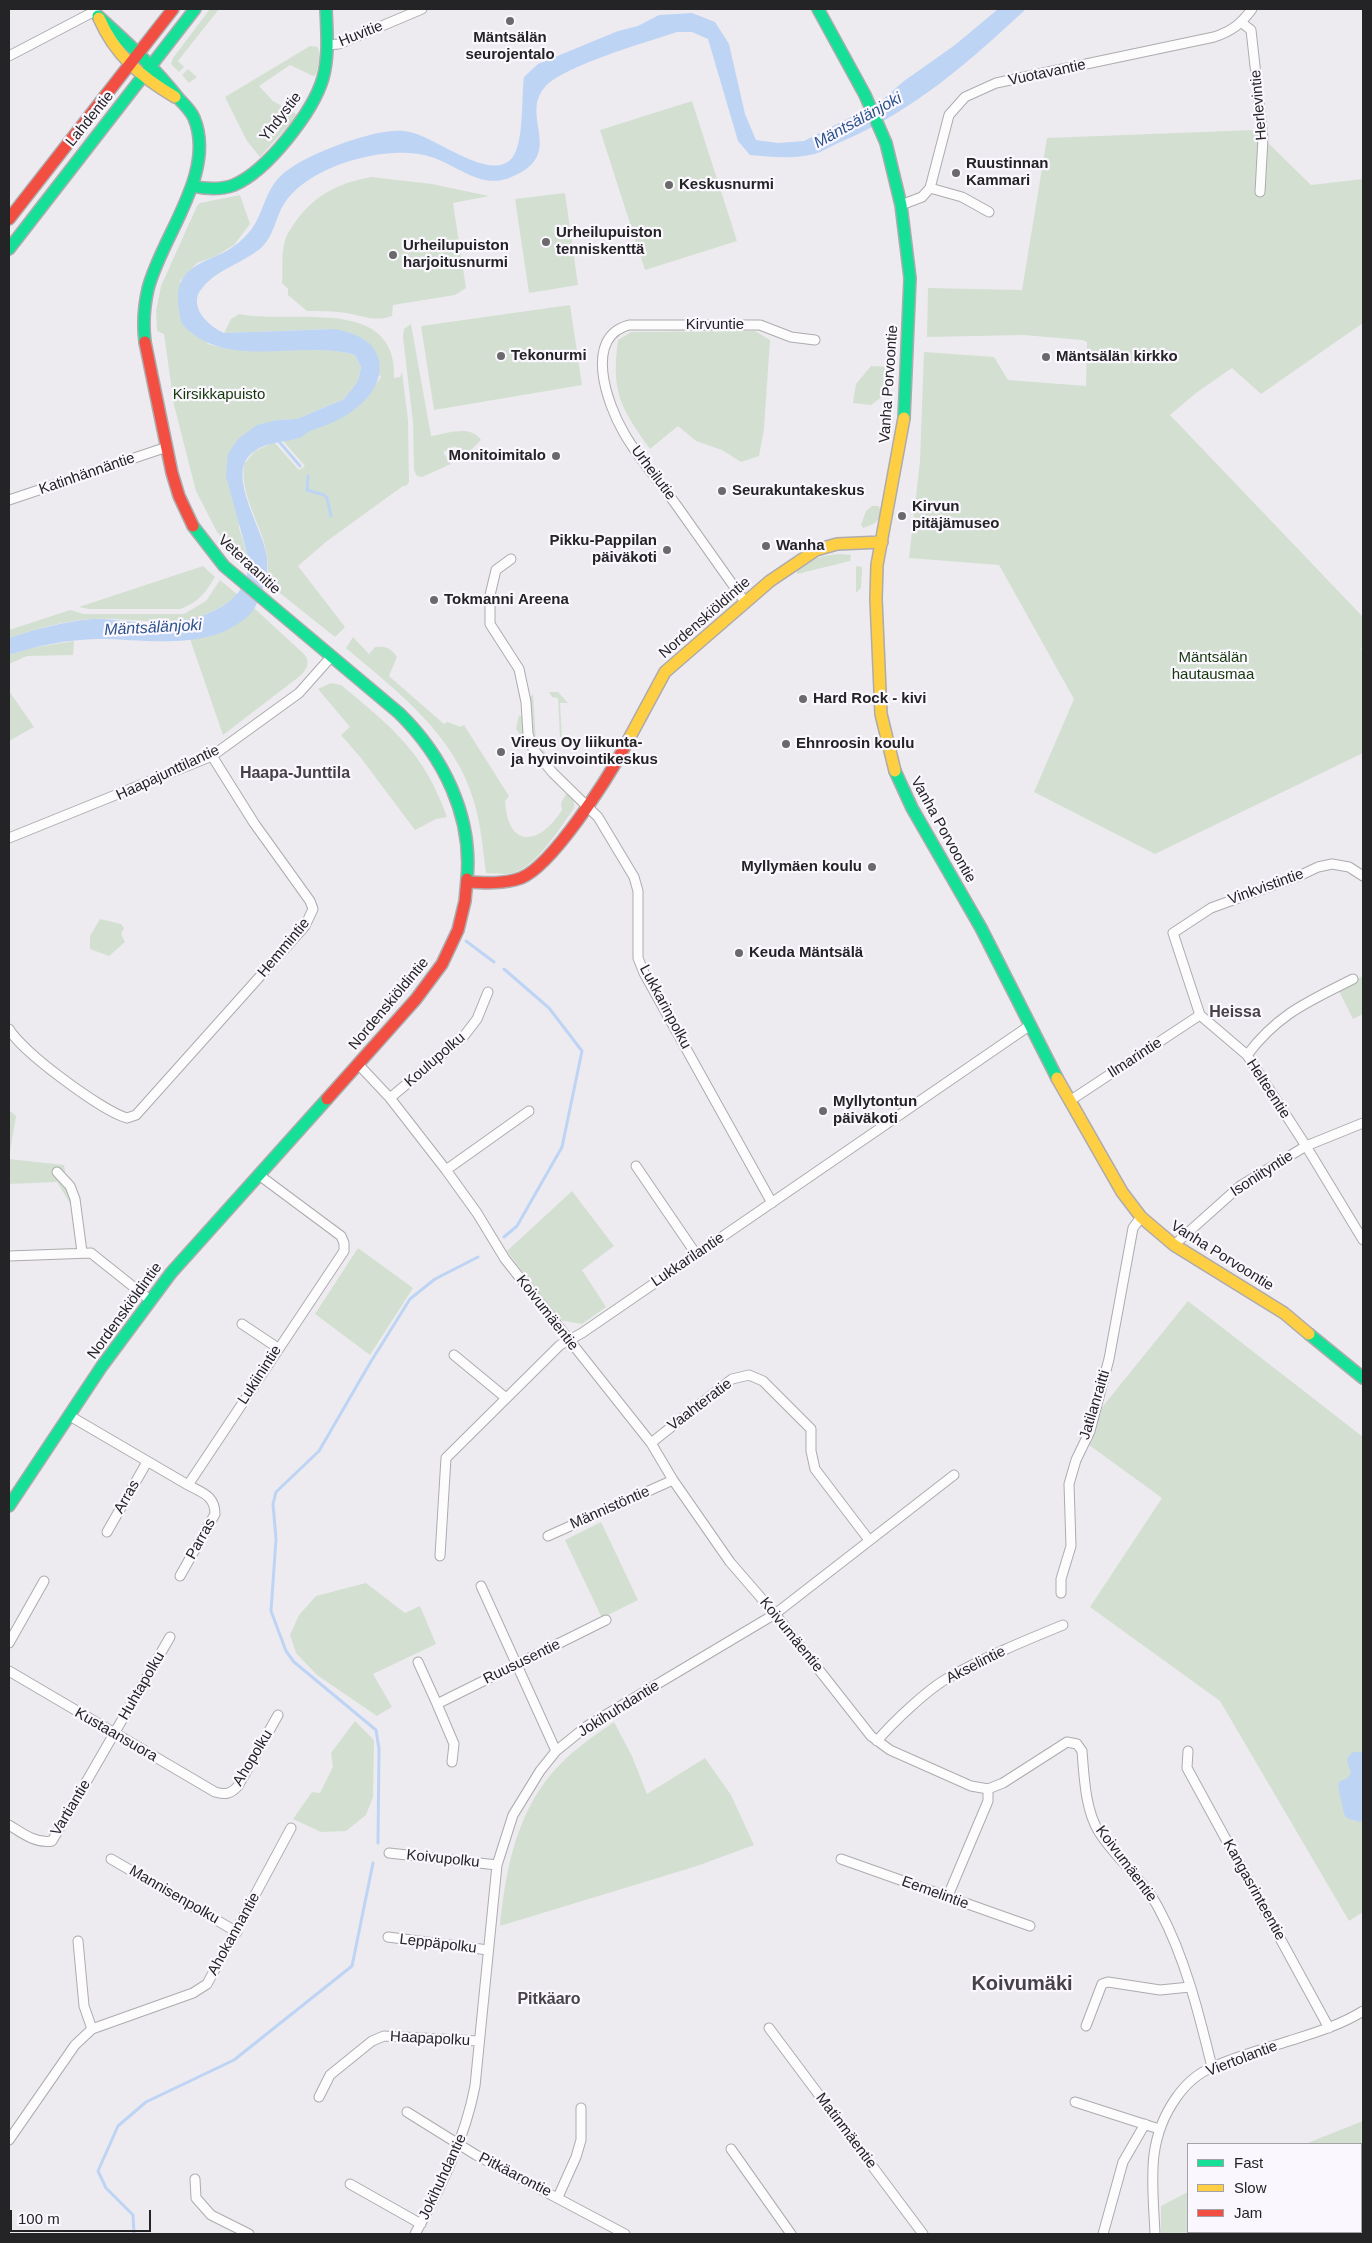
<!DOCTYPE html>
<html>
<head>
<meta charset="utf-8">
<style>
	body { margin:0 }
	#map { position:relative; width:1372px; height:2243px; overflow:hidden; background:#edebef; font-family:Helvetica,sans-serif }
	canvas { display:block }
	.frame { position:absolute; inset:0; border:10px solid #242325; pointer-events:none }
	.legend { position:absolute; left:1187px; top:2143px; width:175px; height:90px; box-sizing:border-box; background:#fbf7fe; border:1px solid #a5a2a7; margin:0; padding:6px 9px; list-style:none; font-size:15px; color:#242325 }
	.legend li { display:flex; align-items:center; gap:10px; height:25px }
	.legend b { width:25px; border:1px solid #a5a2a7 }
	.scale { position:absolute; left:10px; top:2210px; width:141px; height:22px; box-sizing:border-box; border:2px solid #242325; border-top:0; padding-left:6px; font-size:15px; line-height:18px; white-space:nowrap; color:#242325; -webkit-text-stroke:4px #fbf7fe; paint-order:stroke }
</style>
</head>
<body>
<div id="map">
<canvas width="1372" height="2243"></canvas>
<div class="frame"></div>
<ul class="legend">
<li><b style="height:6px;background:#16e098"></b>Fast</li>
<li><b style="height:6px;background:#ffcf43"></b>Slow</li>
<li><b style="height:6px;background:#f24e42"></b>Jam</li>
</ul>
<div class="scale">100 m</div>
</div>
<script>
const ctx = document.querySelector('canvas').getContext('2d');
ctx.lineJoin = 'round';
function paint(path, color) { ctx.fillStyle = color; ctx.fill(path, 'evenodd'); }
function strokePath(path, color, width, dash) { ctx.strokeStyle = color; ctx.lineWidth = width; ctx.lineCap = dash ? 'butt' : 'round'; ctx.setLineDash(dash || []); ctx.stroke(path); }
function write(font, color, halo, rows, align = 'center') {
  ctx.font = font + ' Helvetica,sans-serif'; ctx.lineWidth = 4.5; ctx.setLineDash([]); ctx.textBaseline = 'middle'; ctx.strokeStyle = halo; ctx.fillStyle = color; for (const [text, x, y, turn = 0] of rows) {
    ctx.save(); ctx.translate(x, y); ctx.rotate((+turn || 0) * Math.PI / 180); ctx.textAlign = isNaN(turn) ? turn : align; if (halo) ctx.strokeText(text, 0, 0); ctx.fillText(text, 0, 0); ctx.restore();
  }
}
const green = new Path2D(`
	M210,9H219L178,61L184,67L179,72L171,64L173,58Z
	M310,46L318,47L320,58L316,75L313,76L290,65L259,86L273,101L298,115L260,157L247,141L225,97Z
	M188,69L197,77L189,83L182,75Z
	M692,101L737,241L645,270L600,130Z
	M1255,130L1311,185L1363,179V323L1261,394L1232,368L1196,393L1170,415L1363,617V645L1361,649L1363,653V753L1155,854L1034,792L1074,699L999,565L909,558L920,461L924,352L994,357L1008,380L1086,386L1087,342L1082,340L1024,335L927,337L928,288L1022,290L1047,138Z
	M371,177L432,184L489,196L453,203L466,288L455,295L393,305L392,316C375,322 363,316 346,313C333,311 320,311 307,311L288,295V289L282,283C283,271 281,257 284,245C285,236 291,228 296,221C316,194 339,183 371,177Z
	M565,193L578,285L529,293L515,199Z
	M240,195L250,224L234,245L216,256L197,263L180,281L208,344C256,359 308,341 355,355L361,367L358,381L344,399L297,419L277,420L238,439L239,528L248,557L249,568L217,532L196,491L174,405L164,334L157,331L156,311L161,286L197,206L200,203Z
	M570,305L582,385L434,410L421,326Z
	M239,314C290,325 398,294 394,378L400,377L402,372L408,420L409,482L406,486H403L327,541L298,566L345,627L335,637L266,582C277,540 238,505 244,464L255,451L274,442L299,470L305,466L283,441C292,441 296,437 304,433C344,414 354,416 381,377L335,329L224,333L231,319Z
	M411,324L431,436C447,434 470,424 481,440L466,455L455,446L443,452L451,464L422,477L417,476L414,470L413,423L403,337L404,329Z
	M755,331L770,340L764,429L759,456L741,462L722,450L696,441L678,426L650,449C620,407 611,392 618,340L631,332Z
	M871,366L894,367L891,390L871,405L853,403L856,384Z
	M872,506H878L882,510C879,523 874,524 863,528L861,525L866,511Z
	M841,554L851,555L850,561L797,574V570C811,558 823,555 841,554Z
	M203,566L215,577C206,592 198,603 180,609H89L79,607Z
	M856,566L862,567V570L861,588L856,593Z
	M220,580L238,595C187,636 152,617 95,619C66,620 36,629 9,638V630L70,610L84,614H184L206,601Z
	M254,608L304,654C311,663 307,669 300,676L223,735L190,639C214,634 238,628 254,608Z
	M353,637L369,654L375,647C386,646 391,648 397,657L389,676L444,724L447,722L461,727L464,725L509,796L505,801C508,850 540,845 562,810L561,803L566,794C572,798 575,800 574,808C561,827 537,866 513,873C505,875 495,873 486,873C483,850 481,827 475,805C456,735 399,693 346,648Z
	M74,641L73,655L27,656L9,664V655L30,648Z
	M331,683L341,685C392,727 424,752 447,817L436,819L415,830L361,758L341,735L350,727L318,689Z
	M9,691L34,727L9,741Z
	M549,692H558L568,703H560L562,738H560L558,698L552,697Z
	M533,694L536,742L539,747L557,763L555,765H550L534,742L528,700Z
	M519,715L524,718V740L516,729Z
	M100,919L121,924L124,928L121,934L125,942L109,956L90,949V936Z
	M1363,976V1014L1353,1019L1338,989Z
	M9,1110L16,1116L9,1158V1109Z
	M9,1159L64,1165L71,1205L57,1182L9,1184Z
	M572,1191L614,1246L582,1270L606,1307L582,1324L559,1320L507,1251Z
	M358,1248L413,1288L370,1355L315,1314Z
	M1188,1301L1363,1437V1912L1349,1921L1220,1701L1090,1607L1162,1498L1078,1437Z
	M601,1522L638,1600L602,1618L565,1540Z
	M366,1583L405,1613L420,1606L436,1644L373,1674L392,1707L377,1716L317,1675L296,1653L290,1635L299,1615L316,1596Z
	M355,1721L374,1740L373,1797L366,1815L346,1831L321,1832L293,1819L312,1792L320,1793L333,1767L331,1753Z
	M614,1722L632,1756L647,1794L705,1758L731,1795L754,1845L697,1866L500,1926C505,1872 516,1815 552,1773C570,1752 592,1737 614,1722Z
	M1363,2121V2234H1161V2206L1188,2192V2232H1361V2144H1305Z`);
const water = new Path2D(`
	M998,9H1026C971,60 915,110 845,140C834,144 822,153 810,155C790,159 770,157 750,155L738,141L708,39L692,32H677C647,42 563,66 545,87C518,117 569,155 509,178C479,189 458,165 431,157C390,143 308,165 284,204C275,218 275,234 262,247C244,263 219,268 203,287C186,305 208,326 224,333L335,329C353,333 374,339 379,360C385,390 354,414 329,424C320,428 308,430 302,437C283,444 264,440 249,456C229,477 261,527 266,552C269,567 267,580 261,593C258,601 255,610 248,616C209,652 146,639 98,639C67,640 38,645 9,655V638C36,629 66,621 94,619C118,618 143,625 167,623C205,619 252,603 248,557L226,476L228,454L238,439L257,425L277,420L297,419L344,399L358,381L361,367L355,355C301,339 229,371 185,327C180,322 180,316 179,310C174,279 187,268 214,257C232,250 250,236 258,218C264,205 267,193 276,181C293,159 350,139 378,133C385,132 396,130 404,131C432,133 484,180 509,161C525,150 521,96 524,77L538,64L618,31L638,26L659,15L692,13L715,22L729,44L745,114L756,140L778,143L804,141L880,102L904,81L955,45Z
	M1354,1752H1363V1820L1359,1822L1347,1818L1344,1814L1338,1786L1340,1781L1346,1779L1351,1774L1347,1760L1350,1754Z`);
const stream = new Path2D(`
	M276,438L300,466
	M308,476L307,490L324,495L327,498L331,516
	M466,941L494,962
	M504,969L549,1008L582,1051L562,1147L517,1226L504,1237
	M378,1843L379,1749L376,1730L294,1662L286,1651L271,1611L276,1539L273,1504L276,1492L319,1451L370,1363L410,1299L435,1279L478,1257
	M134,2234L133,2215L106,2188L98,2171L118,2126L146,2102L234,2060L352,1966L373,1863`);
const street = new Path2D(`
	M1242,23L1251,30L1263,138L1260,192
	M327,45L339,44L422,9
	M9,56L95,11
	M930,188L962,197L989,212
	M901,205L922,197L930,188L949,115L965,97L996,83L1214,37C1232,31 1241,24 1252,9
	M9,500L164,448
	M511,559L496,570L490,595V624L519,669L526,702L528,734L533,749L553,773L598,817L634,877L638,891V958L644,973L772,1203
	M745,602C722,570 700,538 677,506C660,482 638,458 624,433C607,404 583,337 629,325H760L791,337L815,340
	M9,838L212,756L299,693L331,657
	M1363,876L1349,867L1332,864L1318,867L1301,875L1211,908L1173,933L1200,1015L1247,1055L1306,1146L1363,1240
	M9,1029C21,1051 102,1111 127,1118L136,1115L305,926L313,909L310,901L254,823L212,756
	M1247,1055C1279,1013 1308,1002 1353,979
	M358,1064L390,1098L446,1170L477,1213L505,1259L651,1443L673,1480L730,1562L775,1614L871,1736L890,1750L971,1786L988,1789L1003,1783L1067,1742L1077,1744L1082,1751C1084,1775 1085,1810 1099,1832C1116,1859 1144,1880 1159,1909C1185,1957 1199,2014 1212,2067
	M390,1098L464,1036L477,1019L488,992
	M1071,1100L1200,1015
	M636,1166L696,1254
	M446,1170L529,1111
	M57,1172L70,1186L75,1199L82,1252
	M1174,1245L1240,1186L1306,1146L1363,1123
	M9,1256L91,1253L150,1300
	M242,1324L278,1348
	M454,1355L506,1398
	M70,1416L188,1485L344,1251V1243L341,1236L259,1175
	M651,1443L732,1379L749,1375L763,1381L811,1429V1451L815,1469L869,1540
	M107,1532L147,1462
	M548,1536L673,1480
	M440,1556L446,1458L560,1345L582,1333L1029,1026
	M180,1576L215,1514C215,1496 203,1493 188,1485
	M481,1586L556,1751
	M1061,1593V1579L1071,1546L1069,1484L1076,1460L1090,1431L1109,1359L1133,1228L1141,1217
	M9,1643L44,1581
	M418,1662L437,1704L606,1620
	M9,1671L215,1792C225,1795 231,1794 238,1786L278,1715
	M437,1704L454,1744L452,1762
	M877,1741C892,1723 928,1689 948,1678C985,1657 1024,1641 1063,1625
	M1188,1751L1187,1768L1329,2028
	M9,1825C22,1833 36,1844 52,1841L170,1637
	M389,1853L497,1865
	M111,1859L237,1932
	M841,1859L1030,1926
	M947,1898L988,1801V1789
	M388,1937L488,1950
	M78,1941L84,2006L92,2029
	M1086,2026L1102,1984L1108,1982L1160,1990L1190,1987
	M769,2028L923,2234
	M319,2097L330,2075L372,2041L384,2036L478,2041
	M1075,2102L1159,2129
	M407,2112L476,2155L625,2234
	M9,2140L75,2045L92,2029L193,1993L207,1984L291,1828
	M731,2149L791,2234
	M195,2179L196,2198L211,2215L249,2234
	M350,2184L421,2224
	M558,2197L576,2157L581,2140V2108
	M415,2234C441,2187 465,2139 475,2086L497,1865L513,1815L540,1771L556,1751L587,1726L775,1614L954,1475
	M1103,2234L1123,2162L1145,2124
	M1155,2234C1153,2184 1145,2142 1176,2098C1185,2085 1198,2073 1213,2067C1237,2056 1264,2049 1289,2041C1314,2033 1341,2025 1363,2011`);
const fast = new Path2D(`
	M818,9L865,95L886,143L901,205L910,278L904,418
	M98,16C127,42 156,69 180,100C185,105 191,111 194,118C217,173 161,237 148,289C144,306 143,325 145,342
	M192,186C205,189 221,190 234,185C267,171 313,112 323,78C329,56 327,32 326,9
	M9,249L195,9
	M193,526L224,566L399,713C443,756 473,816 467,879
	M895,771L912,808L981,928L1057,1078
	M1309,1334L1363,1378
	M9,1506L102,1366L171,1273L327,1099`);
const slow = new Path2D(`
	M99,18C115,55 141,77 175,97
	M624,748L665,672L770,581L816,550L837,544L882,542
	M895,771L881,714L876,599L877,565L904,418
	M1057,1078L1122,1192L1141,1217L1174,1245L1284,1313L1309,1334`);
const jam = new Path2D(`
	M9,219L173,9
	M145,342L172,473L179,496L193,526
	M468,882C485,883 504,884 521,878C552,866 608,778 624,748
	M327,1099L416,999L442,964L458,930L465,901L467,879`);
const markers = [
	[510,21,5,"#6a696c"],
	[956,173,5,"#6a696c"],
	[669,185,5,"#6a696c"],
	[546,242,5,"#6a696c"],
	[393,255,5,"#6a696c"],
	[501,356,5,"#6a696c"],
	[1046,357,5,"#6a696c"],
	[556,456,5,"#6a696c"],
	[722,491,5,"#6a696c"],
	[902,516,5,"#6a696c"],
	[766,546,5,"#6a696c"],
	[667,550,5,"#6a696c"],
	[434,600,5,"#6a696c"],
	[803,699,5,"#6a696c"],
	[786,744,5,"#6a696c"],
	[501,752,5,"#6a696c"],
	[872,867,5,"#6a696c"],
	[739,953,5,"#6a696c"],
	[823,1111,5,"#6a696c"]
];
const streetNames = [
	["Huvitie",361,34,-22],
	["Vuotavantie",1047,73,-12],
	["Herlevintie",1259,105,-95],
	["Yhdystie",281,117,-52],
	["Lahdentie",90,119,-51],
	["Kirvuntie",715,325],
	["Vanha Porvoontie",889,384,-86],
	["Urheilutie",653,473,53],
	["Katinhännäntie",87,474,-19],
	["Veteraanitie",249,565,43],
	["Nordenskiöldintie",705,618,-41],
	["Haapajunttilantie",168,773,-25],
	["Vanha Porvoontie",943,830,61],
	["Vinkvistintie",1266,887,-20],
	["Hemmintie",284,948,-50],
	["Nordenskiöldintie",389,1004,-50],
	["Lukkarinpolku",665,1007,62],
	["Ilmarintie",1135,1058,-33],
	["Koulupolku",435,1060,-41],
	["Helteentie",1268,1089,57],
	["Isoniityntie",1262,1174,-33],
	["Vanha Porvoontie",1222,1256,32],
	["Lukkarilantie",688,1260,-34],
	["Nordenskiöldintie",125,1311,-54],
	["Koivumäentie",547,1313,52],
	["Lukiinintie",260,1375,-57],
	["Vaahteratie",700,1405,-37],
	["Jatilanraitti",1095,1405,-73],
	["Arras",127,1497,-60],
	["Männistöntie",610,1508,-24],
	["Parras",201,1539,-61],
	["Koivumäentie",791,1635,51],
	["Ruususentie",522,1662,-26],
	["Akselintie",976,1665,-27],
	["Huhtapolku",142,1686,-60],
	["Jokihuhdantie",619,1709,-32],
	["Kustaansuora",116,1735,30],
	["Ahopolku",253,1758,-59],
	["Vartiantie",71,1808,-59],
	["Koivupolku",443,1859,6],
	["Koivumäentie",1126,1864,53],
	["Kangasrinteentie",1254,1890,61],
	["Eemelintie",935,1893,20],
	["Mannisenpolku",174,1895,30],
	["Ahokannantie",234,1934,-61],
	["Leppäpolku",438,1944,7],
	["Haapapolku",430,2039,3],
	["Viertolantie",1242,2059,-21],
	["Matinmäentie",846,2131,53],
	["Pitkäarontie",515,2175,27],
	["Jokihuhdantie",443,2177,-65]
];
const poiNames = [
	["Mäntsälän",510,38,"center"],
	["seurojentalo",510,55,"center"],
	["Ruustinnan",966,164],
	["Kammari",966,181],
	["Keskusnurmi",679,185],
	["Urheilupuiston",556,233],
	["tenniskenttä",556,250],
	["Urheilupuiston",403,246],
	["harjoitusnurmi",403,263],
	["Tekonurmi",511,356],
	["Mäntsälän kirkko",1056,357],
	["Monitoimitalo",546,456,"right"],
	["Seurakuntakeskus",732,491],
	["Kirvun",912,507],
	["pitäjämuseo",912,524],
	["Pikku-Pappilan",657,541,"right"],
	["päiväkoti",657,558,"right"],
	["Wanha",776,546],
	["Tokmanni Areena",444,600],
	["Hard Rock - kivi",813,699],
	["Vireus Oy liikunta-",511,743],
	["ja hyvinvointikeskus",511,760],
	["Ehnroosin koulu",796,744],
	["Myllymäen koulu",862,867,"right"],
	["Keuda Mäntsälä",749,953],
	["Myllytontun",833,1102],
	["päiväkoti",833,1119]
];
const parkNames = [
	["Kirsikkapuisto",219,395],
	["Mäntsälän",1213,658],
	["hautausmaa",1213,675]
];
const waterNames = [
	["Mäntsälänjoki",858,121,-29],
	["Mäntsälänjoki",153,628,-3]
];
const neighbourhoodNames = [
	["Haapa-Junttila",295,774],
	["Heissa",1235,1013],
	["Pitkäaro",549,2000]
];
const districtNames = [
	["Koivumäki",1022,1984]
];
paint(green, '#d3e0d1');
paint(water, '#bed4f5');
strokePath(stream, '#bed4f5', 3);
strokePath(street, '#adabae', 11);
strokePath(fast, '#adabae', 14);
strokePath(slow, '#adabae', 14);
strokePath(jam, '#adabae', 14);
strokePath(street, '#fcfcfd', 9);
strokePath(fast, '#16e098', 11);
strokePath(slow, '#ffcf43', 11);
strokePath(jam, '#f24e42', 11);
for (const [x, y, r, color] of markers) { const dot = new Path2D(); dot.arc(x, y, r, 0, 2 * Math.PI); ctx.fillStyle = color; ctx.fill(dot); strokePath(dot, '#fbf7fe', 2); }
write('15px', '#242325', '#fbf7fe', streetNames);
write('bold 15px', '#242325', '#fbf7fe', poiNames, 'left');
write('15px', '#14380a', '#fbf7fe', parkNames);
write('italic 16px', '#2d548d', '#fbf7fe', waterNames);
write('bold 16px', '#464248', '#fbf7fe', neighbourhoodNames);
write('bold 20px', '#464248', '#fbf7fe', districtNames);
</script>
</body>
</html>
